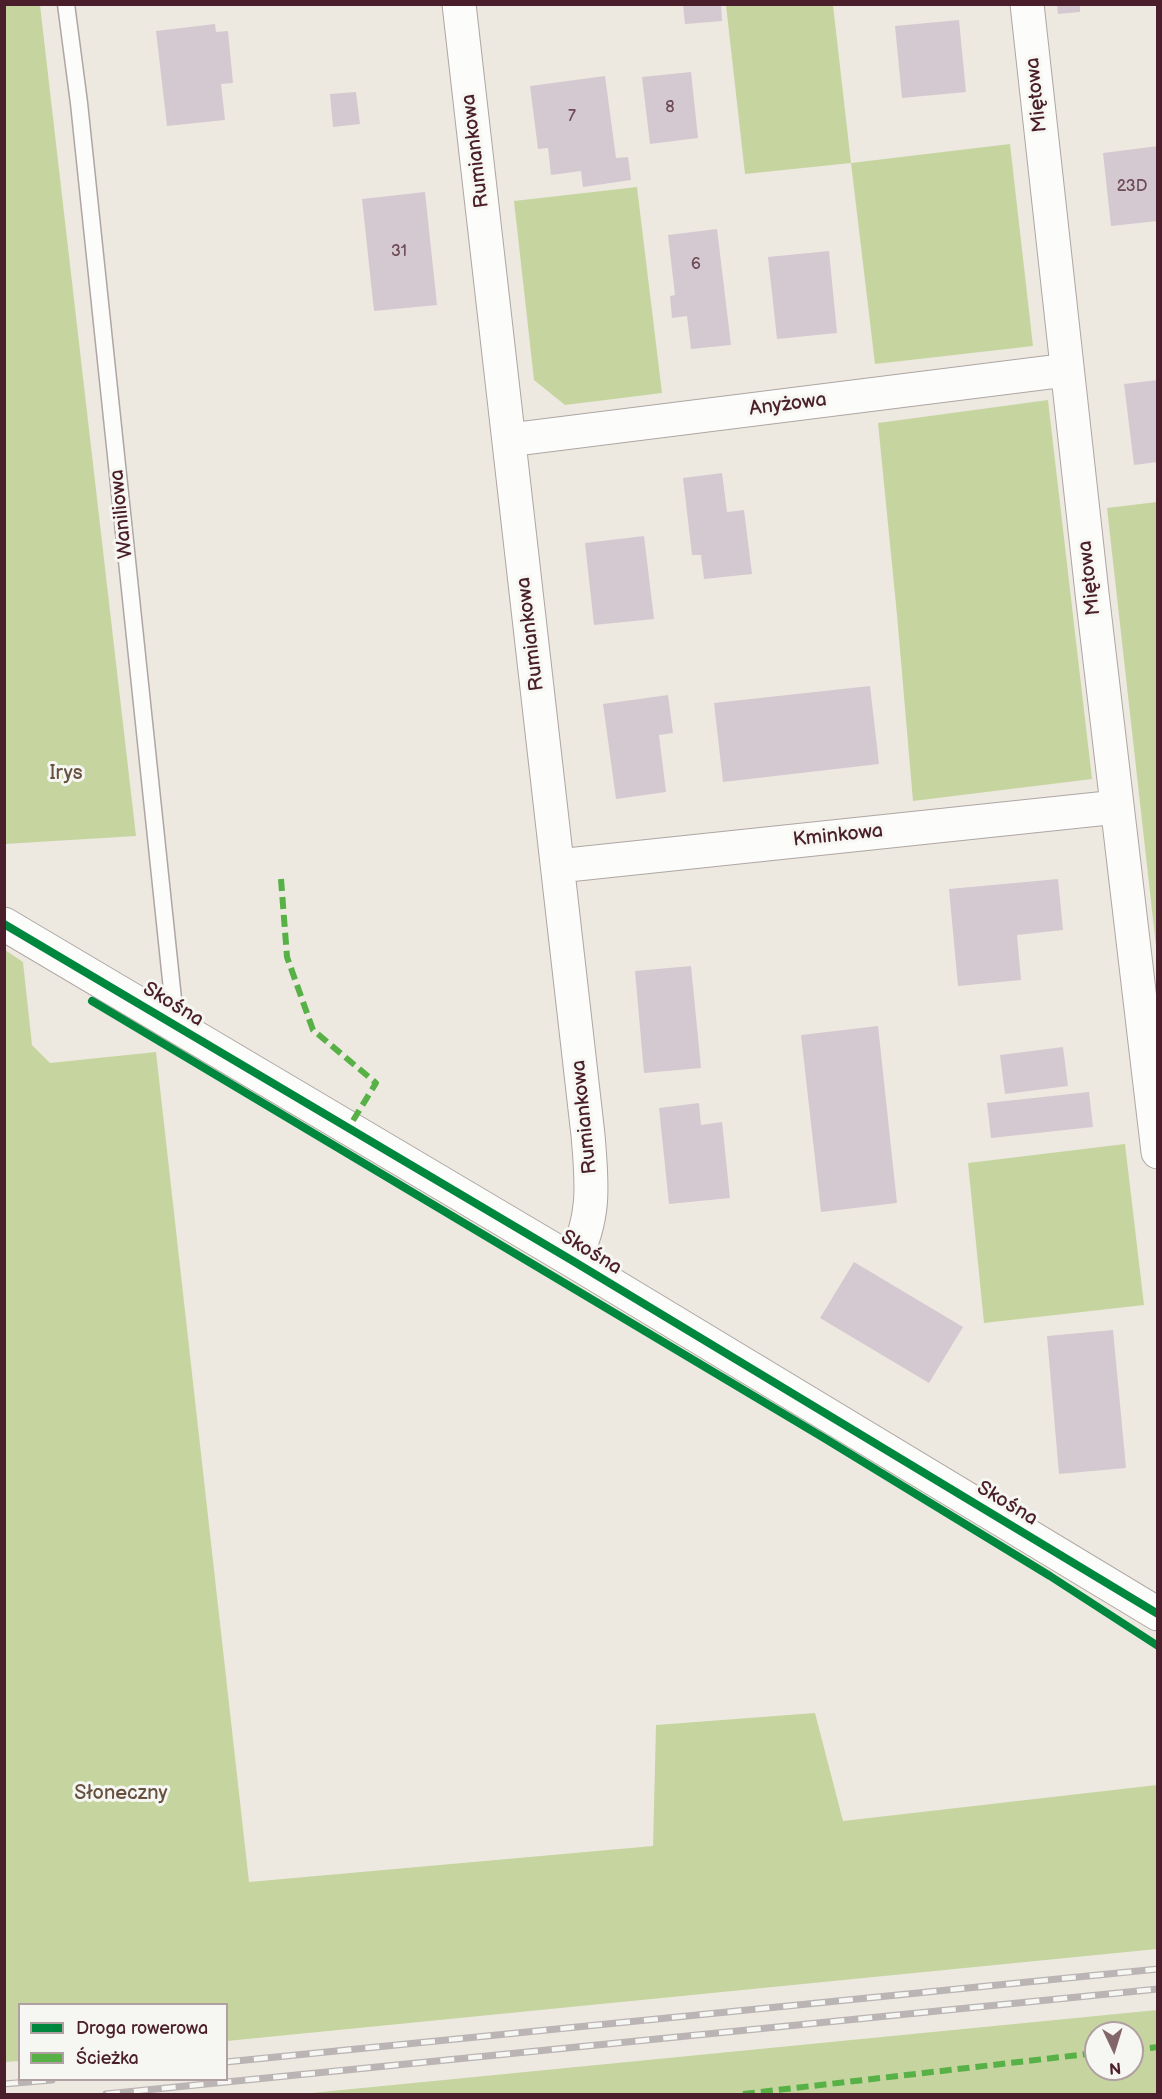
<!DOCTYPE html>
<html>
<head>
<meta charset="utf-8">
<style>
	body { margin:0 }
	#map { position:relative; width:1162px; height:2099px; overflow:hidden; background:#ede9e0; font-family:"Balsamiq Sans",sans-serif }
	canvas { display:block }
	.frame { position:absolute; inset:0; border:6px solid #4a1f2b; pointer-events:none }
	.legend { position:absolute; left:18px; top:2003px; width:210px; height:78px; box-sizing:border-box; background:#f6f6f2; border:2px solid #b1a0a2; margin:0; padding:8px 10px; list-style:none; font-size:18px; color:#4a1f2b }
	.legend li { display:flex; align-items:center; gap:12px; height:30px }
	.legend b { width:30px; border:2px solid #b1a0a2 }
	.north { position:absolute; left:1084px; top:2021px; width:60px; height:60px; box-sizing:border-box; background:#f6f6f2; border:2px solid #b1a0a2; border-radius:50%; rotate:176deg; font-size:16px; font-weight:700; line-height:24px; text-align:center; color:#4a1f2b }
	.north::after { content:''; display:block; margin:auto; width:21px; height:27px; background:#83666a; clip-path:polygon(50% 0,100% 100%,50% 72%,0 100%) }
</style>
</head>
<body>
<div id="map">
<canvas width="1162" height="2099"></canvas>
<div class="frame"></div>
<ul class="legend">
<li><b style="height:8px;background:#00873e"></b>Droga rowerowa</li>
<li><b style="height:8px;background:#57b146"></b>Ścieżka</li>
</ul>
<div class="north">N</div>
</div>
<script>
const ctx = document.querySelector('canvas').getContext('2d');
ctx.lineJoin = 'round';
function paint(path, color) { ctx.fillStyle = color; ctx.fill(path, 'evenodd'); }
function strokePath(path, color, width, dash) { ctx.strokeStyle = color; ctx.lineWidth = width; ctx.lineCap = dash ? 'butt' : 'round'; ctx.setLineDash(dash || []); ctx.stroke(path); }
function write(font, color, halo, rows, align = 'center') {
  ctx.font = font + ' "Balsamiq Sans",sans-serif'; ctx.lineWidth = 6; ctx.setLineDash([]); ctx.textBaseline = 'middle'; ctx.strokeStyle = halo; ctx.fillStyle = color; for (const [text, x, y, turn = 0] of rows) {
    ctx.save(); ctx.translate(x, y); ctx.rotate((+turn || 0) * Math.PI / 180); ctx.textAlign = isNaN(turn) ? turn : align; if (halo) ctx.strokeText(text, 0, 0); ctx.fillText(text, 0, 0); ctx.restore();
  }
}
const green = new Path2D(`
	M4,5H40L136,836L5,844Z
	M726,5H833L851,163L1010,144L1033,346L875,364L851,163L745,174Z
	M637,187L662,393L565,405L534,380L514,201Z
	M1048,400L1092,779L913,801L897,615L878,423Z
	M1157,502H1158L1157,955L1107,508Z
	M5,950L23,962L32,1045L50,1063L156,1052L249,1882L653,1846L656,1725L815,1713L843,1821L1157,1785V1949L227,2041L226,2004H20L19,2061L5,2062Z
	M1125,1144L1144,1305L984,1323L968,1163Z
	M1157,2010V2094H301ZM1096,2033H1132V2069H1096Z`);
const building = new Path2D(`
	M683,4H721L722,21L685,24Z
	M1057,4H1080V12L1058,14Z
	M959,20L966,92L902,98L895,26Z
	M215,24L216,32L228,31L233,83L221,84L225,120L167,126L156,31Z
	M691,72L698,138L650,144L642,77Z
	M605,76L616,158L628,157L631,180L583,187L581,171L551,175L548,148L538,149L530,86Z
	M356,92L360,124L333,127L330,94Z
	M1158,146V221L1111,226L1103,153Z
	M425,192L437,305L374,311L362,199Z
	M717,229L731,345L691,349L687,316L672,318L670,296L675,295L668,235Z
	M829,251L837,333L777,339L768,257Z
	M1158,380V462L1134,465L1124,384Z
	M722,473L727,512L744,510L752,574L704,579L701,555H692L683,478Z
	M644,536L654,619L594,625L585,543Z
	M870,686L879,764L723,782L714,703Z
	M668,695L673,733L659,735L666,792L616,799L603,704Z
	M1058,879L1063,930L1017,935L1021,980L958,986L949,889Z
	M691,966L701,1068L644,1073L635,971Z
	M878,1026L897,1203L821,1212L801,1035Z
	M1063,1047L1068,1086L1005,1094L1000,1055Z
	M1089,1092L1093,1127L991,1138L987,1103Z
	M699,1103L701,1125L722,1122L730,1198L669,1204L659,1108Z
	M854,1262L963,1327L929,1383L820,1318Z
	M1113,1330L1126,1468L1059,1474L1047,1336Z`);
const service = new Path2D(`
	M66,4L79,103L173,999V1024`);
const minor = new Path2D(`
	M459,4L588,1135C592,1182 596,1218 573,1261
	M1027,4L1092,593L1158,1152
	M509,440L1067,370
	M558,866L1117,807
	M4,924L573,1261L1158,1614`);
const rail = new Path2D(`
	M226,2062L1158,1969
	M4,2084L52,2080
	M106,2094L1158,1989`);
const quiet = new Path2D(`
	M281,879L287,957L313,1030L376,1083L349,1127
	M1132,2050L1158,2047
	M743,2094L1096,2053`);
const cycleway = new Path2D(`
	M4,924L573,1261L1158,1614
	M92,1001L824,1438L1050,1576L1158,1646`);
const numberNames = [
	["8",670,108],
	["7",572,117],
	["23D",1132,187],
	["31",399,252],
	["6",696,265]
];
const streetNames = [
	["Miętowa",1037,95,-96],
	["Rumiankowa",476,151,-97],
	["Anyżowa",788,405,-7],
	["Waniliowa",122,514,-96],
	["Miętowa",1090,578,-97],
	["Rumiankowa",531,634,-97],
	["Kminkowa",838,836,-6],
	["Skośna",173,1005,31],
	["Rumiankowa",585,1117,-96],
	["Skośna",591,1253,31],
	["Skośna",1007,1504,31]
];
const parkNames = [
	["Irys",66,774],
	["Słoneczny",121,1794]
];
paint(green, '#c6d5a0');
paint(building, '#d5c9d1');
strokePath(service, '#aea6a3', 19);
strokePath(minor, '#aea6a3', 35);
strokePath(service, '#fcfcfa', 16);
strokePath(minor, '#fcfcfa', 33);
strokePath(rail, '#bab4b5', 7);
strokePath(rail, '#f6f6f2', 4.5, [14]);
strokePath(quiet, '#57b146', 6, [12, 6]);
strokePath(cycleway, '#00873e', 8);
write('16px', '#6d4a54', null, numberNames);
write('20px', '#4a1f2b', '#f6f6f2', streetNames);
write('20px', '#66513e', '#f6f6f2', parkNames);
</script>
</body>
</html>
